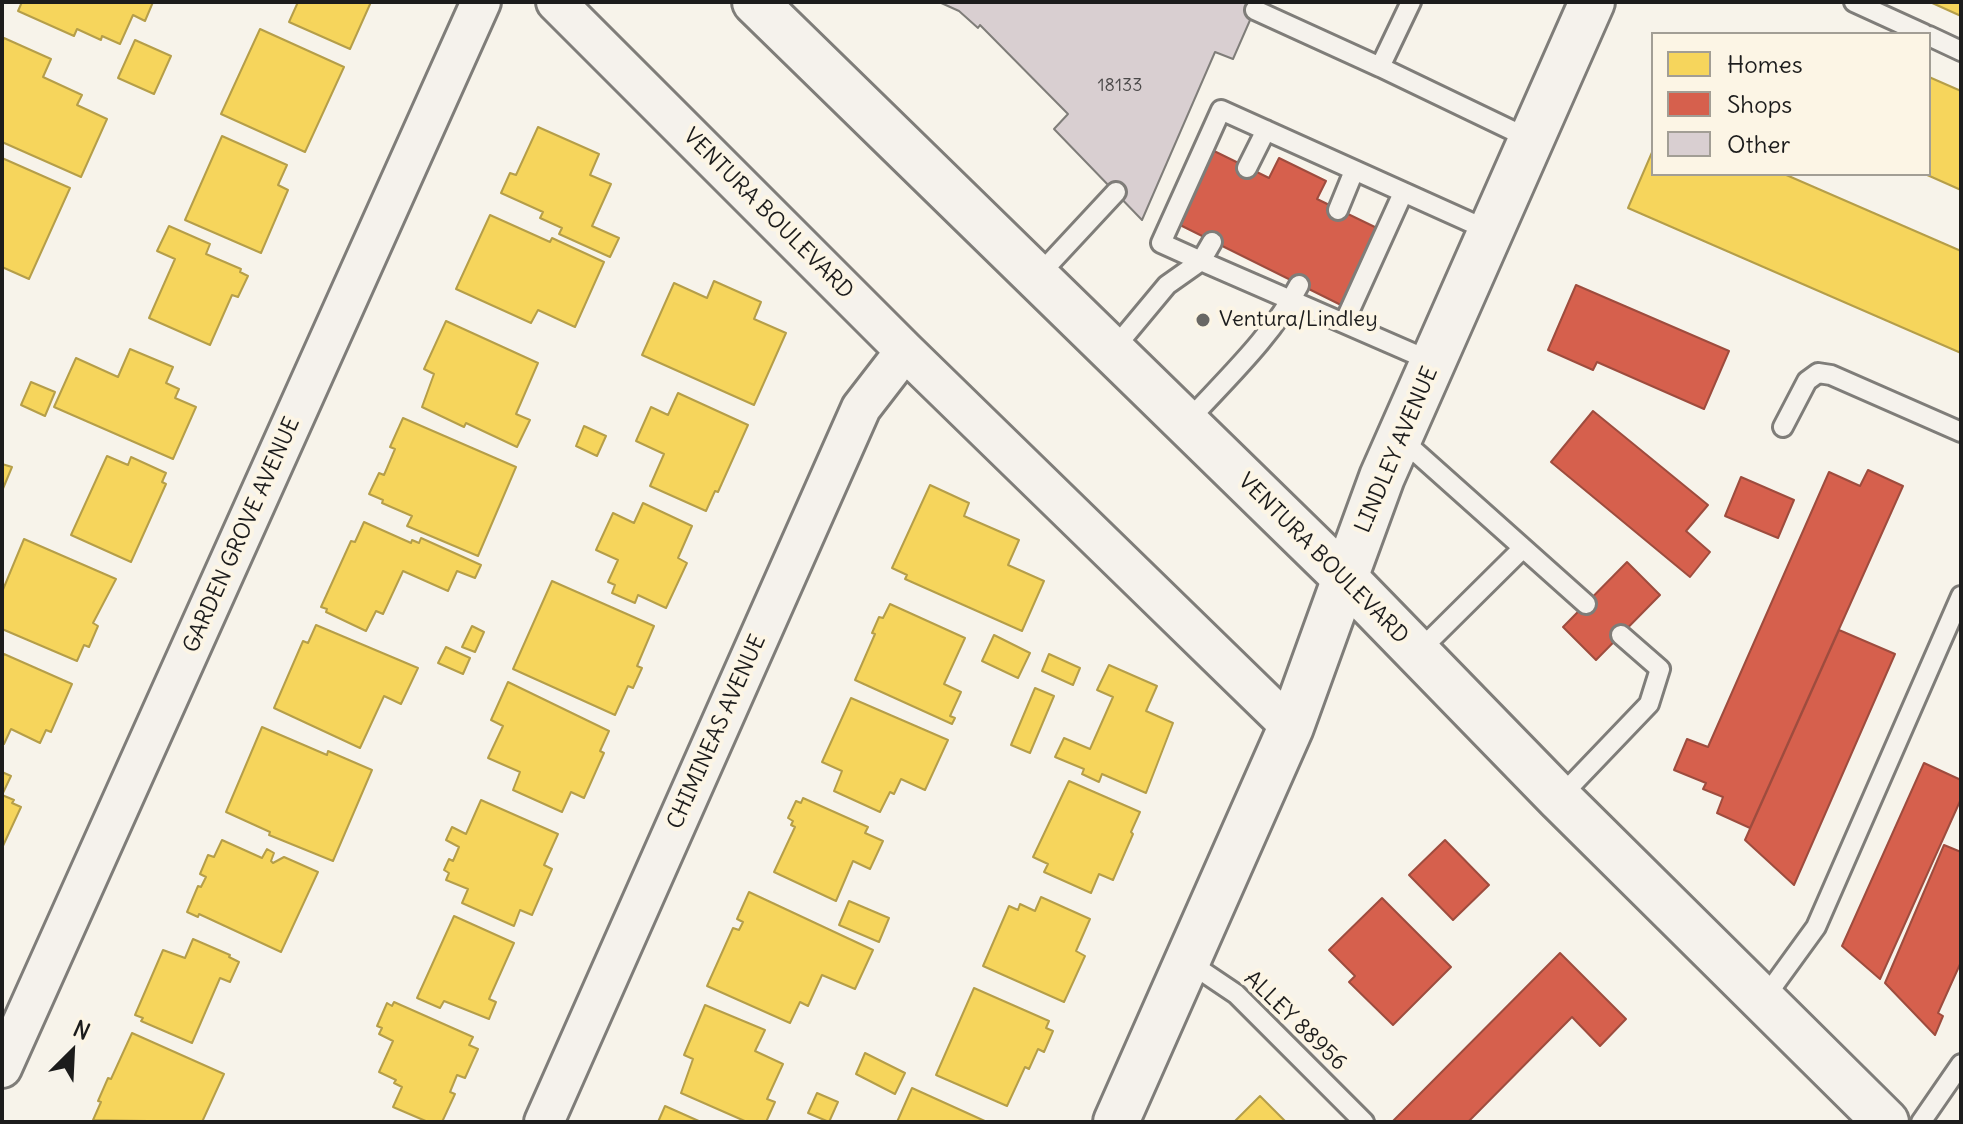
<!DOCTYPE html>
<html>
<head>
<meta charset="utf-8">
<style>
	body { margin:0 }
	#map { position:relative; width:1963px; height:1124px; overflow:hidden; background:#f7f3ea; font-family:Delius,sans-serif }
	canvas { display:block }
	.frame { position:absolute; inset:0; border:4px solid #1c1c1c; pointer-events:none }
	.legend { position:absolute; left:1651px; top:32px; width:280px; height:144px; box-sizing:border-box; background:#fcf5e5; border:2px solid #a29e95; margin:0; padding:10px 14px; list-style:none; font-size:24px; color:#1c1c1c }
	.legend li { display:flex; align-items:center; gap:16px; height:40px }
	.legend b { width:40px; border:2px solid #a29e95 }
	.north { position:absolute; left:32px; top:1012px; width:80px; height:80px; -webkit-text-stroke:6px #fcf5e5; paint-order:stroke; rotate:24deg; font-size:22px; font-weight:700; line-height:32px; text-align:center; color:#1c1c1c }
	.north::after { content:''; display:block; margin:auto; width:28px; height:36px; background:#1c1c1c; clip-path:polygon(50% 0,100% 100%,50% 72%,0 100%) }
</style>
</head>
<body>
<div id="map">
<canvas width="1963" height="1124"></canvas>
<div class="frame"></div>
<ul class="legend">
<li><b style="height:22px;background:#f6d55c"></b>Homes</li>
<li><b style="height:22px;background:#d6604d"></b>Shops</li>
<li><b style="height:22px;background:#d9cfd1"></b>Other</li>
</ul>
<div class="north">N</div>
</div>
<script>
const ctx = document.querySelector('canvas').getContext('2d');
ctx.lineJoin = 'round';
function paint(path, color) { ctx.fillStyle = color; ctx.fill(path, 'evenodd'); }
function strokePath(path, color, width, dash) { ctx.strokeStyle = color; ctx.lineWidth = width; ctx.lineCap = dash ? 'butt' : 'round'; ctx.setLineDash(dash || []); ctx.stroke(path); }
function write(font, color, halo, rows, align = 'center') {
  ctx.font = font + ' Delius,sans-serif'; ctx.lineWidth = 8; ctx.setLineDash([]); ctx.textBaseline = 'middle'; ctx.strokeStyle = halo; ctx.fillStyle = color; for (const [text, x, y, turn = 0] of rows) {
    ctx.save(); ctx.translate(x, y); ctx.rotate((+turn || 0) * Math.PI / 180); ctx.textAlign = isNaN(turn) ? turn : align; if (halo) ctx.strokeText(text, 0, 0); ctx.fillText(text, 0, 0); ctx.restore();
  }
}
const homes = new Path2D(`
	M22,2H153L145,21L133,15L120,44L102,36L101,40L77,29L74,36L18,11Z
	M298,2H371L350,49L289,22Z
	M1930,2H1961V16Z
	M260,29L344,67L305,152L221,114Z
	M4,38L51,59L43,77L82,95L77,105L107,119L81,177L2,142V43Z
	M135,40L171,56L154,94L118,78Z
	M1929,77L1961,91V190L1925,174H1929Z
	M538,127L599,154L590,175L611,184L592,226L619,238L610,257L559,234L562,228L540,218L543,212L501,193L510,173L516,175Z
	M222,136L287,165L278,185L288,190L261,253L185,220Z
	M1653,150V174H1784L1961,251V353L1628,208Z
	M2,158L70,188L29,279L2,267Z
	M490,215L550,242L552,238L604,262L575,327L538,310L531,323L456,289Z
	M169,226L210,244L206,254L241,269L240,272L248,276L238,297L232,295L210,345L149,318L175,259L157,251Z
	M714,281L761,302L754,319L786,333L754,405L642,355L674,283L707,298Z
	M446,321L538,363L516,414L530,420L517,447L466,423L464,427L422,407L434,374L424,369Z
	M130,349L173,367L166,383L179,389L175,398L196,407L173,459L54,407L76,358L118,377Z
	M31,382L55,392L45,416L21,405Z
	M678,393L748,425L718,492L715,491L706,511L650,486L664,454L636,441L651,407L668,415Z
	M403,418L516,467L478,556L407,526L412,516L382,503L383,500L369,494L379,473L384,475L395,449L390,447Z
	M584,426L606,436L597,456L576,446Z
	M107,456L128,465L131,457L166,473L162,482L166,484L131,562L71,535Z
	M2,464L12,467L2,491Z
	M930,485L969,503L964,516L1019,540L1008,565L1044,581L1022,631L905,579L907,575L892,568Z
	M643,503L692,526L678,558L687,563L666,608L638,595L635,603L612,593L615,585L608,582L618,560L596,550L613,513L634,523Z
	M364,522L411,543L412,540L419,543L421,538L481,565L475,578L457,571L448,591L403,571L383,614L376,611L366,631L326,612L327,609L321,607L351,541L355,542Z
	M24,539L116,579L93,623L98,626L89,647L84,645L77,661L2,629V592Z
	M552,581L654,626L637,666L642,668L633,688L628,686L615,715L513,669Z
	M890,604L965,638L944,684L961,692L950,716L955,718L952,724L855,680L875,634L872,633L879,617L883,618Z
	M316,625L418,668L401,704L384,696L360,748L274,708L303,641L308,643Z
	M472,626L484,632L475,652L462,647Z
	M994,635L1030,653L1018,678L982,661Z
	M446,647L470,658L463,674L438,663Z
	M4,654L72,684L51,732L46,730L40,743L11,729L4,744L2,743V659Z
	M1049,654L1080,668L1073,685L1042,671Z
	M1109,665L1157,686L1146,711L1173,723L1146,793L1102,774L1099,782L1082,774L1084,769L1055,757L1064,738L1090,749L1113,697L1097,690Z
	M508,682L609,731L600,751L604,753L584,798L571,792L562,812L513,790L520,772L488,758L503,726L491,720Z
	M1035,688L1054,696L1030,753L1011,745Z
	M851,698L948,740L925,790L901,779L894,794L890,792L880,812L834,791L842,771L822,762Z
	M262,727L327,755L328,751L372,770L333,861L269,835L270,832L226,812Z
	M2,772L11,776L2,795L14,800L12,803L21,807L2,848Z
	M1069,781L1140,812L1131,832L1133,834L1113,880L1099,874L1091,893L1044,872L1048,864L1033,857Z
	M803,798L868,827L865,833L883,841L870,869L853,861L836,901L774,872L795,827L791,825L793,821L788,818L796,801L801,803Z
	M481,800L558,834L544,865L552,869L532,915L520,910L514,926L462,903L468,889L446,880L449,873L444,870L449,859L453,861L459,847L446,840L452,827L466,834Z
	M222,840L262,858L267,849L274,853L271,861L273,863L284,857L318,872L281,952L199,914L198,917L187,912L198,886L201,887L206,877L200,874L208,855L214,857Z
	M749,892L873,950L855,989L822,975L808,1006L800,1002L790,1023L707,986L733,928L739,930L743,922L737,919Z
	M1041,897L1090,919L1076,951L1085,956L1064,1002L983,966L1009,906L1018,910L1020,904L1035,911Z
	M849,901L889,918L879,942L839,925Z
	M454,916L514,943L489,999L496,1002L489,1019L444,1001L440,1008L417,998Z
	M193,939L230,955L229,957L239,962L230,982L220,978L192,1043L141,1021L143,1018L135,1015L163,950L185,958Z
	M974,988L1049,1021L1046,1028L1053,1031L1044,1052L1038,1049L1029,1069L1025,1067L1007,1106L936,1075Z
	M394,1002L473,1037L469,1045L478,1049L465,1078L457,1075L450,1092L455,1094L442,1122H428L393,1107L402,1087L394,1083L396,1080L379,1072L393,1041L379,1034L382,1028L377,1026L387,1003L392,1006Z
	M705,1005L765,1030L755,1051L783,1064L767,1099L775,1102L766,1122H747L681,1093L693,1059L684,1055Z
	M132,1033L224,1074L202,1122L93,1120L101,1102L98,1101L108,1078L111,1079Z
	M865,1053L905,1073L895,1094L856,1074Z
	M912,1088L987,1122H897Z
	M817,1093L838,1102L829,1122L808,1113Z
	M1260,1096L1286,1122H1234Z
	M665,1106L701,1122H658Z`);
const shops = new Path2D(`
	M1210,149L1269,178L1279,158L1326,181L1317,199L1381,230L1343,306L1174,222Z
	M1576,285L1729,351L1704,409L1597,362L1593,370L1548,350Z
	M1593,411L1708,505L1686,531L1710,552L1690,577L1551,462Z
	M1868,470L1903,486L1750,828L1717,813L1723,797L1703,789L1706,783L1674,770L1687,739L1708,747L1829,472L1860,486Z
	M1741,477L1794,500L1778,538L1725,516Z
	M1627,562L1660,595L1596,660L1563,627Z
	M1839,630L1895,654L1794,885L1745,840Z
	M1924,763L1961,780V799L1880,979L1842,946Z
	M1445,840L1489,885L1453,920L1409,875Z
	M1944,845L1961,852V962L1938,1013L1943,1016L1935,1035L1885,983Z
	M1382,898L1451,967L1393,1025L1349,982L1355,976L1329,950Z
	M1560,953L1626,1019L1600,1046L1572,1017L1468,1122H1392Z`);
const building = new Path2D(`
	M939,2H1258L1233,59L1215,52L1142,220L1054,129L1068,114L980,25L978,28L959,11Z`);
const service = new Path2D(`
	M1411,2L1380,67L1532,140
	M1854,2L1924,34
	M1255,10L1380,67
	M1929,36L1961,51
	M1247,168L1266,130
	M1338,210L1354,171
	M1212,242L1201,261L1161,243L1221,110L1492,232
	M1036,278L1116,192
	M1344,323L1403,193
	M1112,351L1167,285L1201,261L1433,362
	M1186,423C1225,380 1272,337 1299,285
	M1783,427L1807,381L1818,373L1831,375L1961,432
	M1400,438L1586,604
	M1417,653L1523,548
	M1559,798L1649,704L1660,669L1621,635
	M1187,961L1236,994L1364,1122
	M1763,1000L1816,927L1961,596
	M1921,1122L1961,1064`);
const minor = new Path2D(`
	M556,2L905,351L1291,727
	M2,1068L481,2
	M544,1122L861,408L905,351`);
const tertiary = new Path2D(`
	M1116,1122L1291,727L1345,578`);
const secondary = new Path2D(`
	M1345,578L1382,477L1592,2`);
const primary = new Path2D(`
	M755,2L1345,578L1559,798L1886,1122`);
const markers = [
	[1203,320,8,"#696764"]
];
const numberNames = [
	["18133",1120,86]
];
const streetNames = [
	["VENTURA BOULEVARD",768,214,45],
	["LINDLEY AVENUE",1397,450,-67],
	["GARDEN GROVE AVENUE",242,535,-66],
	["VENTURA BOULEVARD",1323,559,45],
	["CHIMINEAS AVENUE",717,732,-66],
	["ALLEY 88956",1295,1021,44]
];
const poiNames = [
	["Ventura/Lindley",1219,320]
];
paint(homes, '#f6d55c');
strokePath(homes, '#b59e49', 2);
paint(shops, '#d6604d');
strokePath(shops, '#9e4c3e', 2);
paint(building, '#d9cfd1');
strokePath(building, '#7f7d79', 2);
strokePath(service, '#7f7d79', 24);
strokePath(minor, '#7f7d79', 44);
strokePath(tertiary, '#7f7d79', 50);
strokePath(secondary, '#7f7d79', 50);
strokePath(primary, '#7f7d79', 50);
strokePath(service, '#f5f2ec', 18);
strokePath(minor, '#f5f2ec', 38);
strokePath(tertiary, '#f5f2ec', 44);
strokePath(secondary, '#f5f2ec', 44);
strokePath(primary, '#f5f2ec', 44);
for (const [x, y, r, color] of markers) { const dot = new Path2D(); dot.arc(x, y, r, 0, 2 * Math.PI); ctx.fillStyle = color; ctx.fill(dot); strokePath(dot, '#fcf5e5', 3); }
write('18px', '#4b4949', null, numberNames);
write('22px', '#1c1c1c', '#fcf5e5', streetNames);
write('22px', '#1c1c1c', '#fcf5e5', poiNames, 'left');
</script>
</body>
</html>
